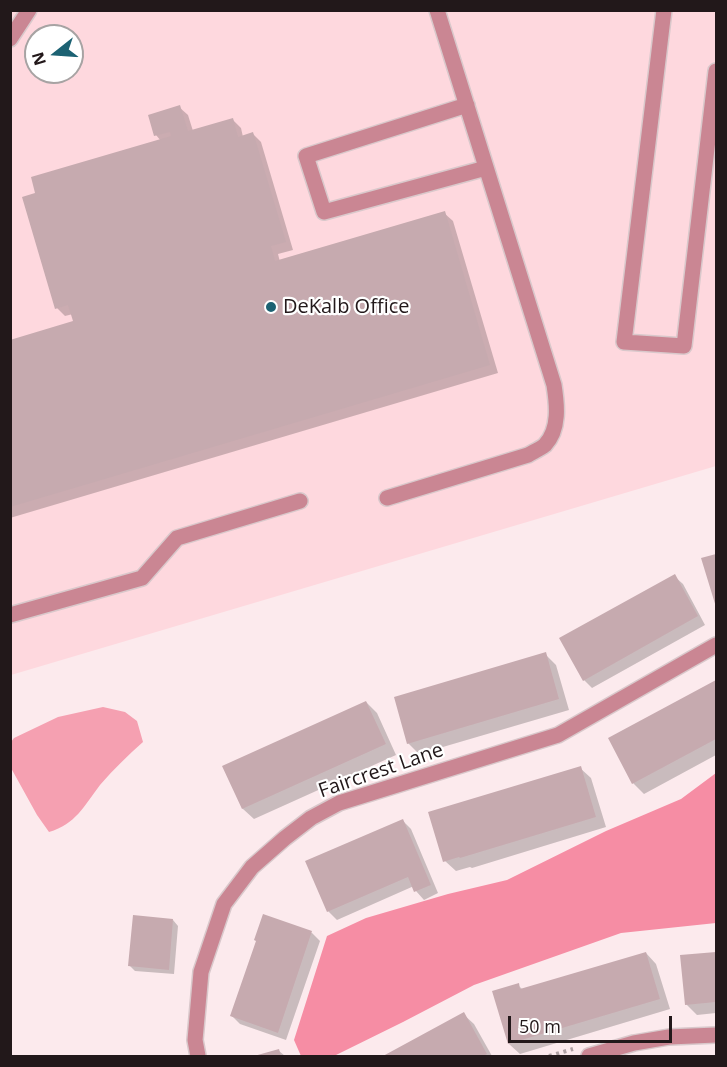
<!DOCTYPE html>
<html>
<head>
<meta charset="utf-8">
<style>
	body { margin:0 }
	#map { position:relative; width:727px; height:1067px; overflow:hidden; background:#fceaed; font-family:"Open Sans",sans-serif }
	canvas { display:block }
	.frame { position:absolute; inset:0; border:12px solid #22181a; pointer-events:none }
	.north { position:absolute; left:24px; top:24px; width:60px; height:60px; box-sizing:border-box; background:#fff; border:2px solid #a7a3a3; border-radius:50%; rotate:253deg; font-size:16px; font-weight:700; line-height:24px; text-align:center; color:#22181a }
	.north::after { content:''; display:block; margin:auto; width:21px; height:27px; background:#1c6273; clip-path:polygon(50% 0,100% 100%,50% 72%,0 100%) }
	.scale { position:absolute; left:508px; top:1016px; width:164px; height:27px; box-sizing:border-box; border:3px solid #22181a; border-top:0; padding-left:8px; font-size:18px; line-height:21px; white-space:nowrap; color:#22181a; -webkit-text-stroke:4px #fff; paint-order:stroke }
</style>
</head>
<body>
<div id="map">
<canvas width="727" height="1067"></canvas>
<div class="frame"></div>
<div class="north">N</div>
<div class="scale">50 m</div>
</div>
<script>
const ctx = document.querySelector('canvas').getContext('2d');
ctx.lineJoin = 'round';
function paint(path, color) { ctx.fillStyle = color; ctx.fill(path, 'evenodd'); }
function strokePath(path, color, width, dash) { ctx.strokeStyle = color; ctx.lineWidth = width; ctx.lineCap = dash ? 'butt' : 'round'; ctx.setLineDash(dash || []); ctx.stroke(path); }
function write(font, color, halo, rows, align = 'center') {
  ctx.font = font + ' "Open Sans",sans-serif'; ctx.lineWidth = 4.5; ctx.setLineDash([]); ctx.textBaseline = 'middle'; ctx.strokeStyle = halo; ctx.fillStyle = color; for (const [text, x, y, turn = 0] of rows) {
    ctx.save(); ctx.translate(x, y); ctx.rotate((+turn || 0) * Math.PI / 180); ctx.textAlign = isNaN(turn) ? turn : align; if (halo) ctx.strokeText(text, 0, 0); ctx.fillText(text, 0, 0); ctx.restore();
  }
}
const built = new Path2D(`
	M11,11H716V466L11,675ZM36,36H72V72H36Z`);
const forest = new Path2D(`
	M716,773V923L621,933L474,985L403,1022L334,1056H301L294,1040L327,936L366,918L448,894L507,880L606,831L681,799Z`);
const water = new Path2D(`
	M103,707L125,712L137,721L143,742C128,755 114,769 100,785C84,806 76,824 49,832L37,815L11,768V742L14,738L58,717Z`);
const shadow = new Path2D(`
	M179,107L188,115L193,131L232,119L241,128L243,137L253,134L261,142L293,250L278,254L280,262L444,213L453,221L498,373L10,518V341L75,322L73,314L65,316L57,308L161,141L156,135Z
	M716,555V603L703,559Z
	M674,576L683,584L705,625L592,688L584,680Z
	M545,654L556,665L569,710L419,754L408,743Z
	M716,682V755L644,794L633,783L610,739Z
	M366,702L377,713L396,755L254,819L243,809L224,766Z
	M580,768L591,778L606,827L472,868L470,867L456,871L445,861Z
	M403,821L411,829L438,893L424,900L416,891L414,886L337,920L328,911Z
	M264,916L312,933L320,941L286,1040L240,1024L232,1016L257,941Z
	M173,920L178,926L174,974L135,971L129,965Z
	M646,953L656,964L670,1009L520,1054L509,1044L518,985L523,990Z
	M716,953V1013L697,1015L686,1004L682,956Z
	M463,1014L474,1024L492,1056H386Z
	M278,1050L285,1056H257Z`);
const building = new Path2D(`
	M180,105L188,131L233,118L238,137L253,132L286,242L271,246L275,261L445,211L490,365L10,507V340L73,321L68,305L55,309L22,197L35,193L31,177L171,136L170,132L154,136L148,115Z
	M716,554V607L701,558Z
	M675,574L698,616L583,681L559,638Z
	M546,652L559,699L407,744L394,697Z
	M716,680V739L632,784L608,738Z
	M366,701L386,744L242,809L222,766Z
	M581,766L596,817L460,858L459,857L443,862L428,812Z
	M403,819L431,885L414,892L408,877L327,912L305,861Z
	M263,914L312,931L278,1033L230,1016L256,941L254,940Z
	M133,915L173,919L169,970L128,966Z
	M646,952L660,999L508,1044L492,991L519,983L520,989Z
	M716,952V1002L685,1005L680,955Z
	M464,1012L487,1054L483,1056H383Z
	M279,1049L281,1056H254Z`);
const path = new Path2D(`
	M549,1056L573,1049`);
const minor = new Path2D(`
	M664,10L624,342L684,346L716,71
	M10,39L29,10
	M467,105L306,156L324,212L486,168
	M387,498L528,455C533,452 540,449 545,445C560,429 557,404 554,385L437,10
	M10,615L142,578L177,538L300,501
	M198,1056L195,1040L201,972L224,904L252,867L285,838L311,818L339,803L558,735L716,645
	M589,1056L634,1043L669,1037L716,1035`);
const markers = [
	[271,307,6,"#1c6273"]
];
const poiNames = [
	["DeKalb Office",283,307]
];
const streetNames = [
	["Faircrest Lane",381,771,-19]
];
paint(built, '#fed8de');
paint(forest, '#f68da4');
paint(water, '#f5a0b1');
paint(shadow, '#0003');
paint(building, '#c6aaaf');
strokePath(minor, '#d9c8cb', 18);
strokePath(path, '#afa0a3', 4, [3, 4.5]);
strokePath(minor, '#ca8693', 15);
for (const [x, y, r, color] of markers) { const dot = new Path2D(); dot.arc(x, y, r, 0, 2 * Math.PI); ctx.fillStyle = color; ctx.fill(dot); strokePath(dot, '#fff', 2); }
write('20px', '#22181a', '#fff', poiNames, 'left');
write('20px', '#22181a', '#fff', streetNames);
</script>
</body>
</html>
